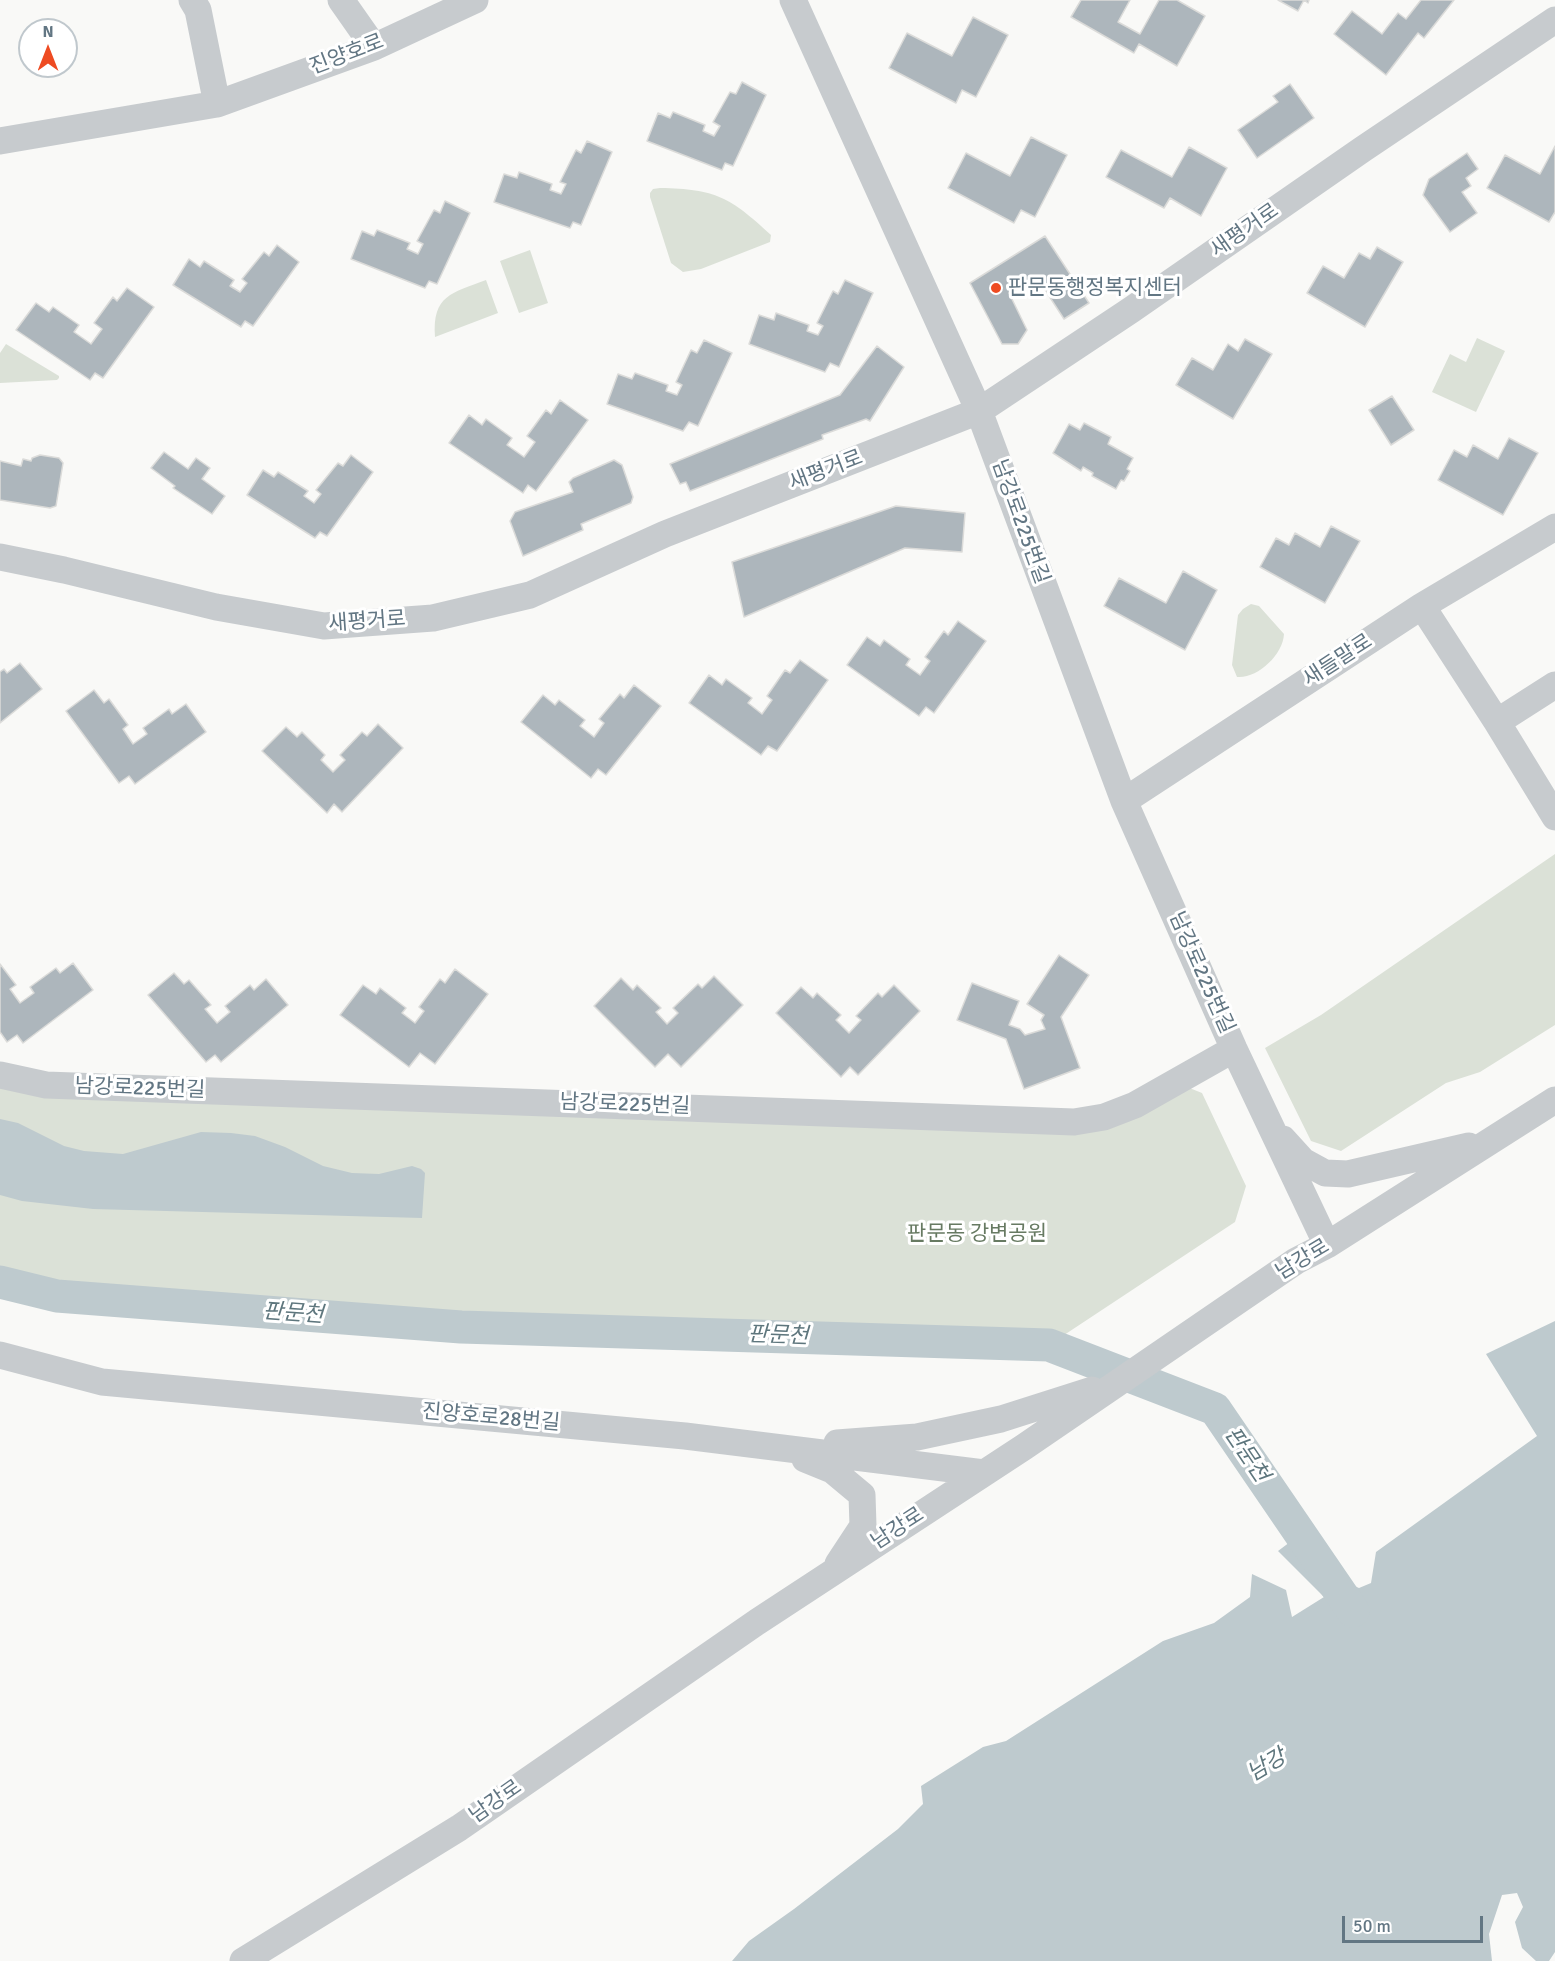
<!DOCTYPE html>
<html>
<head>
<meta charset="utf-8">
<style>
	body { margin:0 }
	#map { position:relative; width:1555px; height:1961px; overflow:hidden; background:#f9f9f7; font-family:Signika,sans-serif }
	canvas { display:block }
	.north { position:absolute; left:18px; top:18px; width:60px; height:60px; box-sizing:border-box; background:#fff; border:2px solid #c0c8cd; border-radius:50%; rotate:0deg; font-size:16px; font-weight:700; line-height:24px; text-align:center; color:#627683 }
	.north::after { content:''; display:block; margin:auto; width:21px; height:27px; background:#ee4b22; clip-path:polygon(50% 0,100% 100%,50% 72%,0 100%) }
	.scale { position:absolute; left:1342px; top:1916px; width:141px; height:27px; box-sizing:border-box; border:3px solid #627683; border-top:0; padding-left:8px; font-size:18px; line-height:21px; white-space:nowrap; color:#627683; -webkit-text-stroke:4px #fff; paint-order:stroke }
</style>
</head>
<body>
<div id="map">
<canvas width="1555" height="1961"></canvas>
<div class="north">N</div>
<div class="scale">50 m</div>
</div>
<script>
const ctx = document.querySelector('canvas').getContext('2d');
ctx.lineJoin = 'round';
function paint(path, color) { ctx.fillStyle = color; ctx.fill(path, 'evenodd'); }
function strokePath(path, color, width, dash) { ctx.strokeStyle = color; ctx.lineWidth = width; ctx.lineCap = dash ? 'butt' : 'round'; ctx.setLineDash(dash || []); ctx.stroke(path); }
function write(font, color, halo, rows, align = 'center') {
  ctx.font = font + ' Signika,"Noto Sans KR",sans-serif'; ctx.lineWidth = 6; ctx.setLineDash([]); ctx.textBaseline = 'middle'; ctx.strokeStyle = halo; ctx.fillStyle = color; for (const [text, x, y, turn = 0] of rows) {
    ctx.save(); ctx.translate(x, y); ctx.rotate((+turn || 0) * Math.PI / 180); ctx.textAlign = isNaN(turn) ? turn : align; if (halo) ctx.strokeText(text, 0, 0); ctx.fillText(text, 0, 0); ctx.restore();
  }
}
const green = new Path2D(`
	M660,188C716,189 730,197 771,235L770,242L701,269L683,272L671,263L650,197V193L653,189Z
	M530,250L548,303L519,313L500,261Z
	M486,280L498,313L435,337C432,295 452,293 486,280Z
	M1477,338L1505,351L1476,412L1432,392L1450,354L1466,362Z
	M6,344L59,376V378L57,380L0,383V353Z
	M1251,604L1259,606L1284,634C1283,655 1257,679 1237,677L1232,665L1238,615L1243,609Z
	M1555,854V1025L1480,1072L1446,1083L1341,1151L1311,1141L1265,1048L1321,1015Z
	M1187,1087L1202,1093L1246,1186L1235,1222L1049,1345L124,1301L0,1267V1088L1082,1129Z`);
const water = new Path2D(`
	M0,1119L18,1123L64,1146L84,1151L123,1154L201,1132L231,1133L255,1136L285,1147L323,1166L352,1173L379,1174L412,1166L421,1169L425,1173L422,1218L93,1209L22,1201L0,1195Z
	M1555,1321V1952L1549,1961H1536L1522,1948L1515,1922L1523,1907L1517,1893L1502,1895L1489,1934L1492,1961H732L749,1941L794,1909L898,1829L923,1804L921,1786L983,1747L1006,1741L1163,1641L1214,1623L1250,1597L1252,1574L1286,1590L1292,1617L1324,1597L1278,1551L1298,1536L1316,1569L1359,1588L1371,1583L1376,1552L1537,1436L1486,1354Z`);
const river = new Path2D(`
	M0,1282L57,1296L461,1327L1049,1345L1215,1409L1353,1611`);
const building = new Path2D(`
	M1081,0H1130L1118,22L1140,34L1159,0H1177L1205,16L1177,66L1139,44L1134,53L1071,17Z
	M1278,0H1309L1308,3L1304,0L1298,11Z
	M1421,0H1454L1424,38L1418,33L1386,75L1334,34L1352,11L1382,34L1398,13L1406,19Z
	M973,17L1008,35L976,97L962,90L956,103L889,68L907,33L952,56Z
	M742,82L766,95L733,166L725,163L722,170L647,141L658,113L670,118L673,112L705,125L703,131L714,136L720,126L713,122L730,92L736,94Z
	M1290,84L1314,118L1257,158L1238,130L1278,102L1273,96Z
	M1031,137L1067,155L1035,217L1021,210L1014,223L948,188L966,153L1010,176Z
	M587,141L612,152L581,225L573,222L570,228L494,202L504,174L517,178L519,172L552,184L550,190L561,194L566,184L560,182L576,150L581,153Z
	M1555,146V212L1549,222L1487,188L1505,155L1540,174Z
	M1189,147L1227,168L1201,216L1170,198L1164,208L1106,177L1121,150L1172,177Z
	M1467,153L1478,169L1466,178L1471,186L1462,192L1477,213L1450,232L1423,195L1429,179Z
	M445,201L470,213L437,284L429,281L425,288L351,259L362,231L374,236L377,230L410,243L407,249L418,254L423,244L417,241L434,210L440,213Z
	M1045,236L1089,303L1064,319L1038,279L1009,293L1027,330L1018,344H1002L970,283Z
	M277,245L299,262L253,326L245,321L241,327L173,285L189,259L200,267L204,261L234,280L230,286L240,292L247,283L242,279L264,252L269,256Z
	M1377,247L1403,262L1365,327L1307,293L1323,266L1344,278L1359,253L1370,259Z
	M845,280L873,293L839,367L830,363L825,372L749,344L759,315L774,320L776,313L809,325L807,331L818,335L823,326L817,323L833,291L838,294Z
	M127,288L154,307L103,378L95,373L90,380L16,330L36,303L49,312L53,307L79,325L74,332L91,344L102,329L94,323L113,297L117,301Z
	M1245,339L1272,354L1233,419L1176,385L1192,358L1213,370L1228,344L1238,351Z
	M704,340L732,353L698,426L689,422L683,431L607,404L618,374L632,379L635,373L668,385L666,391L677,395L682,385L676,382L691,350L697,353Z
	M877,346L904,367L870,421L866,419L822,435L823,439L690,491L686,482L680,484L670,464L840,395Z
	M1392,396L1414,430L1391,445L1369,410Z
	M560,400L588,420L536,491L528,485L523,493L449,443L469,415L482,425L486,419L512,438L507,445L524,457L535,442L527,436L546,410L551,414Z
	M1084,423L1111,437L1108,444L1133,458L1127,469L1130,471L1124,481L1121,480L1116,489L1092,476L1093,473L1083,467L1081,471L1053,453L1069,424L1080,430Z
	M1509,438L1538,453L1503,515L1438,480L1454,450L1467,457L1473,445L1498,459Z
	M164,452L188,469L196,458L210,468L202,479L225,496L212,514L173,488L175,486L151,468Z
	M40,455L59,458L63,463L56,506L50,508L0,500V461L21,466L23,459L31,461L32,458Z
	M351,455L373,472L327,536L320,532L315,538L247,495L263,470L274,477L278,472L308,491L304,496L314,503L321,494L316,490L338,463L343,466Z
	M614,460L622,465L633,497L631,503L581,524L583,530L523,556L510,521L515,512L573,492L569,482L573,478Z
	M896,506L965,513L962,552L905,548L744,617L732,562Z
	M1331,526L1360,541L1325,603L1260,567L1276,538L1289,545L1295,533L1320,547Z
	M1183,571L1217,590L1185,650L1104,606L1119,578L1166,603Z
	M958,621L986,641L934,713L926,707L919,716L847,665L867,637L880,646L884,640L910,659L906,665L920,675L930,661L925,657L944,631L948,635Z
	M800,660L828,680L777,751L768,746L761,755L689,703L709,675L722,685L726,679L752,698L748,703L762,714L772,700L767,696L785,670L790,673Z
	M20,663L42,689L0,723V672L4,669L7,673Z
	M634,685L661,706L606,775L598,769L591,778L521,722L543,695L555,705L559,700L585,720L580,726L594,737L604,723L599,719L620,694L624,698Z
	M94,690L104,703L109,699L128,725L123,729L133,744L147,734L143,728L169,709L172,714L186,704L206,732L135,784L129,776L119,783L66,711Z
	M378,724L403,748L342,812L334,804L327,813L262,751L286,727L297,737L302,732L325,755L321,760L333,772L345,760L340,755L362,732L367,736Z
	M1059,955L1089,975L1061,1017L1080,1068L1024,1089L1006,1039L957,1020L972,983L1019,1001L1009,1025L1020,1029L1025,1035L1045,1029L1041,1020L1044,1015L1027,1004Z
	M73,963L93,990L23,1043L17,1035L7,1042L0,1032V964L16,985L10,989L20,1003L34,993L30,987L56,968L60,973Z
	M455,969L488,994L435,1064L420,1053L409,1067L340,1015L363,985L376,994L380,988L406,1008L402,1013L415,1023L424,1011L419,1007L440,979L445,983Z
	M174,973L184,984L189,980L211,1005L205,1009L217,1023L230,1012L225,1006L250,985L254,990L266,979L288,1005L221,1062L215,1055L206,1062L148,995Z
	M714,976L743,1005L681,1067L668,1054L655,1067L594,1006L621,978L633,990L637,985L661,1008L656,1012L667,1024L678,1013L673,1008L698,984L702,988Z
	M894,985L920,1011L858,1075L850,1067L841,1077L776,1013L801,987L813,998L817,993L841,1015L836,1020L849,1033L861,1020L856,1016L878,993L882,997Z`);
const minor = new Path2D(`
	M192,0L198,10L217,104
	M341,0L374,47
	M793,0L979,411L1124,801L1234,1049L1327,1245
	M0,141L217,104L374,47L475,0
	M0,557L64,570L216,607L324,626L433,618L530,595L665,534L979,411L1131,310L1363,149L1555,20
	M1422,606L1497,722L1555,817
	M1497,722L1555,685
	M1124,801L1422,606L1555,527
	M0,1075L46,1085L1074,1122L1104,1117L1135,1105L1234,1049
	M1283,1139L1303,1161L1325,1173L1348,1174L1469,1146
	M0,1355L102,1382L685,1436L984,1473
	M837,1443L917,1437L1001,1419L1092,1390
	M805,1459L832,1470L862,1495L863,1526L838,1564
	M243,1961L459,1828L757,1622L1024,1447L1296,1261L1327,1245L1555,1100`);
const markers = [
	[996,288,6,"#ee4b22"]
];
const streetNames = [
	["진양호로",347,55,-21],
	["새평거로",1245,231,-35],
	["새평거로",826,471,-21],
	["남강로225번길",1020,522,70],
	["새평거로",367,622,-4],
	["새들말로",1338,661,-33],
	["남강로225번길",1201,973,66],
	["남강로225번길",140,1089,2],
	["남강로225번길",625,1105,2],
	["남강로",1303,1260,-31],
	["진양호로28번길",491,1418,5],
	["남강로",898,1529,-33],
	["남강로",496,1802,-35]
];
const poiNames = [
	["판문동행정복지센터",1008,288]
];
const parkNames = [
	["판문동 강변공원",977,1234]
];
const waterNames = [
	["판문천",293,1314,4],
	["판문천",778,1336,2],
	["판문천",1246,1455,56],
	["남강",1267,1766,-31]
];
paint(green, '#dbe1d7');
paint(water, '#becace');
strokePath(river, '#becace', 33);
paint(building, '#adb6bc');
strokePath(building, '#dbdbd9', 1.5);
strokePath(minor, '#c7cbce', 27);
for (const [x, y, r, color] of markers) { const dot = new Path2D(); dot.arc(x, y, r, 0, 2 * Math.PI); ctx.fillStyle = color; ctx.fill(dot); strokePath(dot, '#fff', 2); }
write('21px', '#627683', '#fff', streetNames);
write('21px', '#627683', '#fff', poiNames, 'left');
write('21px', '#677a62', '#fff', parkNames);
write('italic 22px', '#5e767d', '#fff', waterNames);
</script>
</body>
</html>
